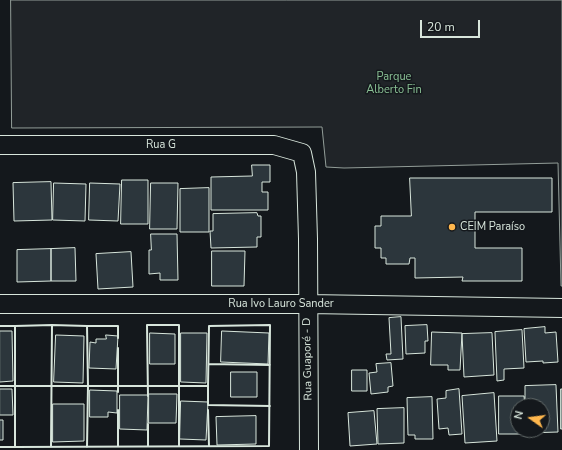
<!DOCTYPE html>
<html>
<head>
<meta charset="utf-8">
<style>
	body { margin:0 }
	#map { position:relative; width:562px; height:450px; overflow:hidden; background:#14181c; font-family:"Nunito Sans",sans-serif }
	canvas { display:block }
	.north { position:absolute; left:510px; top:398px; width:40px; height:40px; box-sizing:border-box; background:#14181c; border:1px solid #626a69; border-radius:50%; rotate:284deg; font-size:11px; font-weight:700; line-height:16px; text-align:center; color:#d8e6dc }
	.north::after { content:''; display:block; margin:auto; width:14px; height:18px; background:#ffb74d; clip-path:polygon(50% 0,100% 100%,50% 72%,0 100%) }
	.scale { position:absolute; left:420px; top:20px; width:60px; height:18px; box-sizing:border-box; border:2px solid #d8e6dc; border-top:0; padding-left:5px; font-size:12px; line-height:14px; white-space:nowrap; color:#d8e6dc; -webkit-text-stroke:3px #14181c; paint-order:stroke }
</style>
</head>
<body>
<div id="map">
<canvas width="562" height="450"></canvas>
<div class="north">N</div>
<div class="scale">20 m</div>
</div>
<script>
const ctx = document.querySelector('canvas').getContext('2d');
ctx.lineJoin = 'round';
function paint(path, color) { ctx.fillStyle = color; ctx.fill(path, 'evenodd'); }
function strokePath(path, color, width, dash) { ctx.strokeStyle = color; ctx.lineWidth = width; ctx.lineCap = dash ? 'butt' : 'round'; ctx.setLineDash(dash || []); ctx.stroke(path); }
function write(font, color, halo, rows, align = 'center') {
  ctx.font = font + ' "Nunito Sans",sans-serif'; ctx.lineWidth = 3; ctx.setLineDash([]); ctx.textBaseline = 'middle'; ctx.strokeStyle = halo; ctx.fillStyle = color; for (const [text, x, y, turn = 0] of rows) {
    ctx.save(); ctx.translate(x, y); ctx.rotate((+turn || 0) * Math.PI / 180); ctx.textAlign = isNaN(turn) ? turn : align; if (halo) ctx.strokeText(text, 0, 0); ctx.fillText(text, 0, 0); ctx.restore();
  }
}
const green = new Path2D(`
	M11,0H562V286H561L558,163L344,168L326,167L322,127L12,128Z`);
const building = new Path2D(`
	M252,165H270V182H262V192H268V210H211V177L252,176Z
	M410,178H552V212H475V248H522V281H462L463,277L415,278V258H410L409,264H386V258H381V248H375V226H381V216H411Z
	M122,180H148V224H121Z
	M51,182L52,220L14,221L13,183Z
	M54,183L86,184L85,221L53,220Z
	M90,183L120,184L118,221L89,220Z
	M151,183H178L177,229H150Z
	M209,188V232H180V189Z
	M257,213L258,216H261V237H257V247L211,248L210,231H213V214Z
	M151,234H177L178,280H160V273L149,274V250H151Z
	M75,248L76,281H51V249Z
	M51,249V281L17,282V250Z
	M212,251H245L244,286H212Z
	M131,252L133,287L98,289L96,254Z
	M401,317L403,359L387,360L386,354H391L389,318Z
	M427,325L428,341H425V353L406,354L405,326Z
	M545,327V333L556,332L558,362L543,363V361L526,362L524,329Z
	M522,330L524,368L504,369V380L497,381L495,332Z
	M0,331H12L13,381L0,382Z
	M222,331L269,333L268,364L221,362Z
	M432,332L462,333L460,370H448V365H431Z
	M150,333L175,334V364H150Z
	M181,333H207L206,383L181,382Z
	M492,333L494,375L464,377L462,334Z
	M56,335L84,336L83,383L54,382Z
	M106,335L118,336L116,369L89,368L90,342L96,343V339H106Z
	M391,363L393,386L388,387V392L371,394L369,373L377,372L376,364Z
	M352,370H367V391H352Z
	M231,372H257V397H231Z
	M556,385L558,432L526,433V430H542V406H525V386Z
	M0,389H12L13,415H0Z
	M459,389L462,434L449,435L448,428L439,429L437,399L446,398V391Z
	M561,389H562V429H561Z
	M90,390L117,391V413L108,412V417H90Z
	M494,393L497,441L465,443L462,396Z
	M149,394H177L176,423H149Z
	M120,395H148L147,430L120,429Z
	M499,396H524L525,406H518V430H525V434H499Z
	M432,397L433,439H415V435H408L407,398Z
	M181,401L208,402L206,440L180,439Z
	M53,404H84V441L53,442Z
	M404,408V443L378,444L377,409Z
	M374,411L377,444L350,446L348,413Z
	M256,416V444L217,445L216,417Z
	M0,420H3V440H0Z`);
const street = new Path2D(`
	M0,145H274L302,153L306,172L308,239L309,450
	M0,304H308L562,308`);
const wall = new Path2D(`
	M52,325L87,326L88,386L87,447
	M0,326H15V447H0
	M15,326L52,325L51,447
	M87,326H118V338
	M209,364L270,365
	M0,386H208L209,326L270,325L269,446L15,447
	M208,386V404
	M118,392V348
	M148,396L147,325H179V446
	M208,405L270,406
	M118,410V446
	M208,410L209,446
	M148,446V424`);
const markers = [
	[452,227,4,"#ffb74d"]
];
const parkNames = [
	["Parque",394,77],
	["Alberto Fin",394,90]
];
const streetNames = [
	["Rua G",161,145],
	["Rua Ivo Lauro Sander",281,304],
	["Rua Guaporé - D",308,359,-91]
];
const poiNames = [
	["CEIM Paraíso",460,227]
];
paint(green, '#202428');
strokePath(green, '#939e99', 1);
paint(building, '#2c363c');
strokePath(building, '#d8e6dc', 1);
strokePath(street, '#d8e6dc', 20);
strokePath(street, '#14181c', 18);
strokePath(wall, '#d8e6dc', 2);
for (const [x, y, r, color] of markers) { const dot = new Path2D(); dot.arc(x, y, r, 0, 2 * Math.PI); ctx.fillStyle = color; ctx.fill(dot); strokePath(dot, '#14181c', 1.5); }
write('11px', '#8ac095', '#14181c', parkNames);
write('11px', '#d8e6dc', '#14181c', streetNames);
write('11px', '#d8e6dc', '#14181c', poiNames, 'left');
</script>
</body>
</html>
